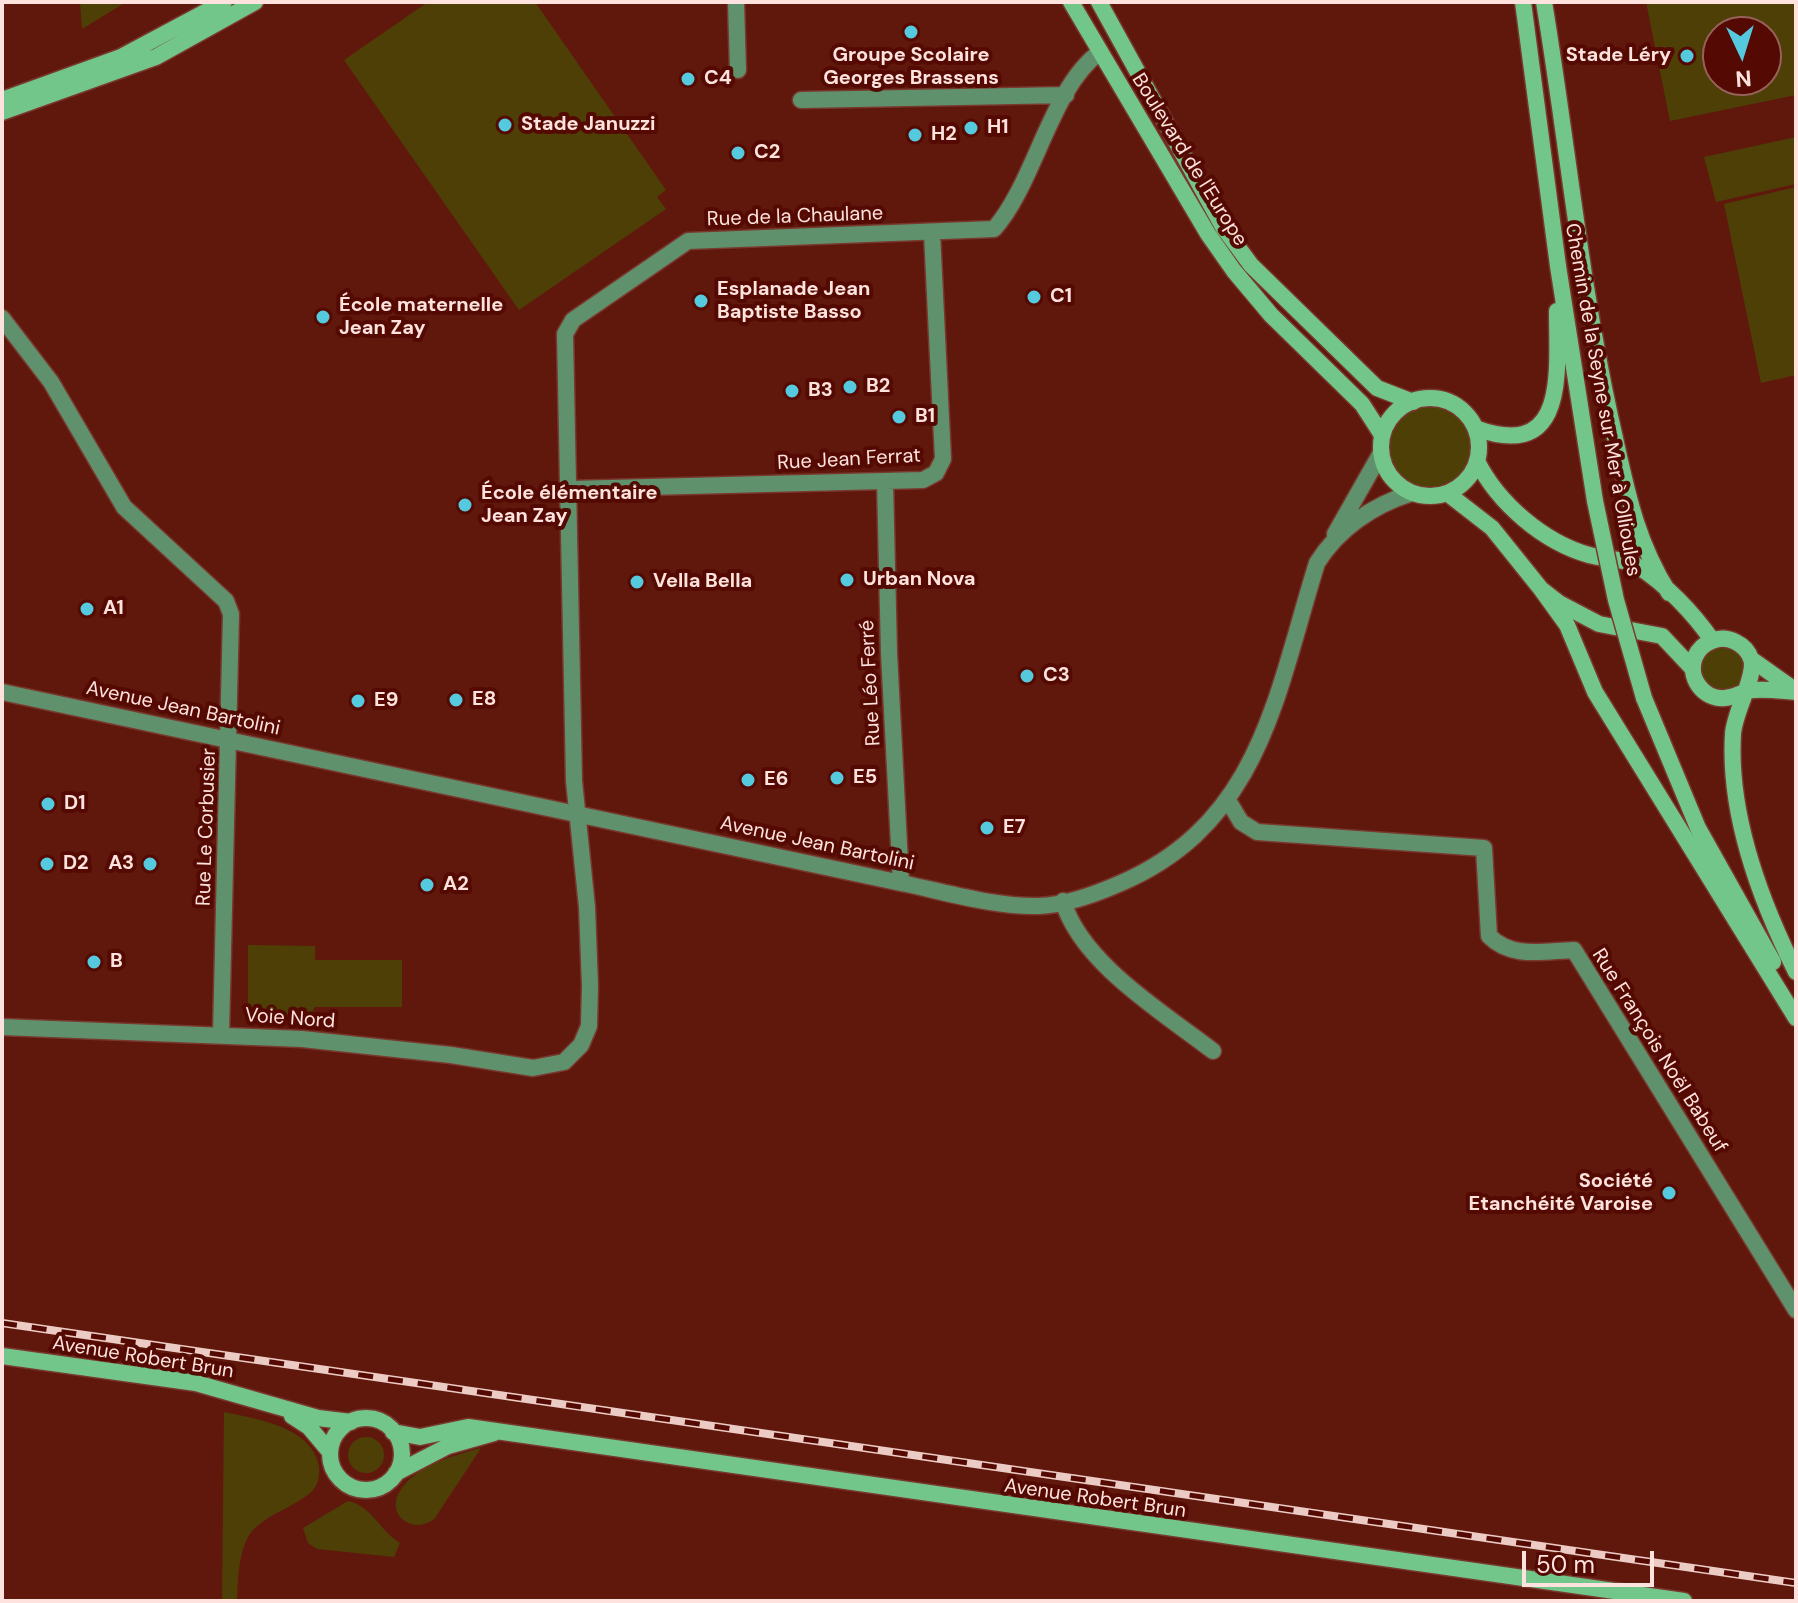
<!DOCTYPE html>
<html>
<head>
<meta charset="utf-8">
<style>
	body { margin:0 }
	#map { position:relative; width:1798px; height:1603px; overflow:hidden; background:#60180d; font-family:"DM Sans",sans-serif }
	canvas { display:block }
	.frame { position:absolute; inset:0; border:4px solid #fee2dd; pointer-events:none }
	.north { position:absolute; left:1702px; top:16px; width:80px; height:80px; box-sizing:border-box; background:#540a02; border:2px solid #98605a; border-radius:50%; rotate:176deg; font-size:22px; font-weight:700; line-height:32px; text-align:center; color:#fee2dd }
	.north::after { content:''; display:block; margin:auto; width:28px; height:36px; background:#55cadf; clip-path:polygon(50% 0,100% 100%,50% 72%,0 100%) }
	.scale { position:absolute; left:1522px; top:1551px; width:132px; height:36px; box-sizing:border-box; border:4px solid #fee2dd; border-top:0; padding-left:10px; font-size:24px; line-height:28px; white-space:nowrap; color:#fee2dd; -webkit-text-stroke:6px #540a02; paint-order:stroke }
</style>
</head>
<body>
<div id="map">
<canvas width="1798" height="1603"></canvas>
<div class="frame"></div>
<div class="north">N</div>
<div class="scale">50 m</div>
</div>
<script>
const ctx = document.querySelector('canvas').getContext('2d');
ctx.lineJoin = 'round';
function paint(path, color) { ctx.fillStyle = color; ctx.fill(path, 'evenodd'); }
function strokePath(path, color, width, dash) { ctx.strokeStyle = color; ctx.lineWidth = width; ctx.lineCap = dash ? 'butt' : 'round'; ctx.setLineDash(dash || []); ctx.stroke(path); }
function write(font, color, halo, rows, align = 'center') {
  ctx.font = font + ' "DM Sans",sans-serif'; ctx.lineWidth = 8; ctx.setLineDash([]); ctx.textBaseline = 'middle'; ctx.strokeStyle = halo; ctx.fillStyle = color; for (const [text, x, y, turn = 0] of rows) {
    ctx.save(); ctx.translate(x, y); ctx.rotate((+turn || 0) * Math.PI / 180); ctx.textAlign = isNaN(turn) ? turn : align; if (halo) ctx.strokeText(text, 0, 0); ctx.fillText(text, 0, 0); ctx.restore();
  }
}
const green = new Path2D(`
	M80,2H126L82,29Z
	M428,2H535L666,190L657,197L666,209L519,310L344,60Z
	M1646,2H1796V95L1670,121ZM1718,32H1766V80H1718Z
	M1796,137V184L1716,202L1704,157Z
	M1796,187V375L1761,383L1724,204Z
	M1381 447a49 49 0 1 1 98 0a49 49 0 1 1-98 0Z
	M1712,640L1747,651L1743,691L1706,693L1694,660Z
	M248,945L315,946V960H402V1007H315L309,1017H248Z
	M224,1412C257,1419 312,1427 319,1466C320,1476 318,1487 309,1494C293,1507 268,1514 253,1530C238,1547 238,1580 237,1601H222Z
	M348 1455a18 18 0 1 1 36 0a18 18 0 1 1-36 0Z
	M481,1448L435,1518C413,1537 385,1514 400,1491C415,1466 455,1455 481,1448Z
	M348,1501C372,1506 380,1531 400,1543L394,1557L317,1549L308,1543L303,1528Z`);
const street = new Path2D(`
	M736,2L738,70
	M801,100L1066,95
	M2,318L51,382L124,507L226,601L231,614L221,1034
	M885,481L889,653L901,883
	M570,489L923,480L936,473L943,459L932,233
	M1335,534L1381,453
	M2,692L901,883C946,892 993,907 1039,906C1067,905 1096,894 1121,883C1261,822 1276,694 1317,563C1338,529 1373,505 1412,493
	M1229,802L1241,822L1257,832L1484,848L1489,936C1512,959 1543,951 1574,950L1796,1310
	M1063,901C1081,963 1164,1013 1213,1051
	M2,1027L302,1039L451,1055L533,1068L564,1062L581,1045L589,1026L590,986L587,907L574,781L565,334L573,320L688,241L994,229C1035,183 1051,87 1100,52`);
const secondary = new Path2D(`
	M1071,2L1208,234L1234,271L1271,315L1362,404L1382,435
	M1099,2L1223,227L1251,265L1377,388L1413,402
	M1523,2L1558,266L1595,501
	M1544,2C1567,140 1580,279 1610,416C1625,481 1633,536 1669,593
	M2,100L121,57L224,2
	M2,112L156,57L255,2
	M1381 447a49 49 0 1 1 98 0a49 49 0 1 1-98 0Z
	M1475,428C1568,462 1557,373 1557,311
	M1477,461C1498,503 1543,542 1589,555C1604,559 1623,558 1637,566C1665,583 1694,614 1712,640
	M1447,493L1492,528L1541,589L1559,603L1599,624L1662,636L1693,669
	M1541,589L1567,625L1595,692L1796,1018
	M1751,659L1796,691
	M1796,692C1782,691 1768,689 1754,690C1743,691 1736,697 1725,698C1703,700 1687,677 1695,657C1698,650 1704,644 1712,641C1727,634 1746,644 1751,659C1757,675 1734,712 1733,734C1728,814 1761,902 1796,972
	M1644,698L1698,828L1773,962
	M2,1356L196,1383L318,1418L351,1422
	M292,1416L309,1427L330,1452
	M330 1454a36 36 0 1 1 72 0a36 36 0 1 1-72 0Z
	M393,1432L420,1437L468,1427L1684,1601
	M396,1473L448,1446L494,1433`);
const rail = new Path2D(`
	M2,1323L1796,1583`);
const secondaryBridge = new Path2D(`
	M1595,501L1616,600L1644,698`);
const markers = [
	[911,32,8,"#55cadf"],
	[1687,56,8,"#55cadf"],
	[688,79,8,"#55cadf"],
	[505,125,8,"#55cadf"],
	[971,128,8,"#55cadf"],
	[915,135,8,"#55cadf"],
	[738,153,8,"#55cadf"],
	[1034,297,8,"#55cadf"],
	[701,301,8,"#55cadf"],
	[323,317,8,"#55cadf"],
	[850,387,8,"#55cadf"],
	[792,391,8,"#55cadf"],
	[899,417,8,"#55cadf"],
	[465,505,8,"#55cadf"],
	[847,580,8,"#55cadf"],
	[637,582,8,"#55cadf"],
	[87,609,8,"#55cadf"],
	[1027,676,8,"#55cadf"],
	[456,700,8,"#55cadf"],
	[358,701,8,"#55cadf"],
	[837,778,8,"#55cadf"],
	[748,780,8,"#55cadf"],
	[48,804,8,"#55cadf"],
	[987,828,8,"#55cadf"],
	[47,864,8,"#55cadf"],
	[150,864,8,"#55cadf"],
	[427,885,8,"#55cadf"],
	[94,962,8,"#55cadf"],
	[1669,1193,8,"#55cadf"]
];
const poiNames = [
	["Groupe Scolaire",911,56,"center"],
	["Georges Brassens",911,79,"center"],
	["Stade Léry",1671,56,"right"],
	["C4",704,79],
	["Stade Januzzi",521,125],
	["H1",987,128],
	["H2",931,135],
	["C2",754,153],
	["Esplanade Jean",717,290],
	["Baptiste Basso",717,313],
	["C1",1050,297],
	["École maternelle",339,306],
	["Jean Zay",339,329],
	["B2",866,387],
	["B3",808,391],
	["B1",915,417],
	["École élémentaire",481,494],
	["Jean Zay",481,517],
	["Urban Nova",863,580],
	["Vella Bella",653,582],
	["A1",103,609],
	["C3",1043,676],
	["E8",472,700],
	["E9",374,701],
	["E5",853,778],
	["E6",764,780],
	["D1",64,804],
	["E7",1003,828],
	["D2",63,864],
	["A3",134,864,"right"],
	["A2",443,885],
	["B",110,962],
	["Société",1653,1182,"right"],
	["Etanchéité Varoise",1653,1205,"right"]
];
const streetNames = [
	["Boulevard de l'Europe",1189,160,58],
	["Rue de la Chaulane",795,217,-2],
	["Chemin de la Seyne sur Mer à Ollioules",1602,400,80],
	["Rue Jean Ferrat",849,460,-3],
	["Rue Léo Ferré",871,683,-93],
	["Avenue Jean Bartolini",183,709,12],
	["Rue Le Corbusier",207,827,-88],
	["Avenue Jean Bartolini",817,844,12],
	["Voie Nord",290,1019,4],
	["Rue François Noël Babeuf",1659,1051,58],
	["Avenue Robert Brun",143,1358,9],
	["Avenue Robert Brun",1095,1499,8]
];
paint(green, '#4e3f07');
strokePath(street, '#79382e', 19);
strokePath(secondary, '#79382e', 19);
strokePath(street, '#5f926c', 16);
strokePath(secondary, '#73c68a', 16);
strokePath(rail, '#eccbc5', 8);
strokePath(rail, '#540a02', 5, [15]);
strokePath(secondaryBridge, '#79382e', 19, []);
strokePath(secondaryBridge, '#73c68a', 16);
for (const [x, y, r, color] of markers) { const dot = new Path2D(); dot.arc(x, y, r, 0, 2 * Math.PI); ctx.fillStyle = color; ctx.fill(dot); strokePath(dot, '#540a02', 3); }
write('bold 20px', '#fee2dd', '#540a02', poiNames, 'left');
write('20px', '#fee2dd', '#540a02', streetNames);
</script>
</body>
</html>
